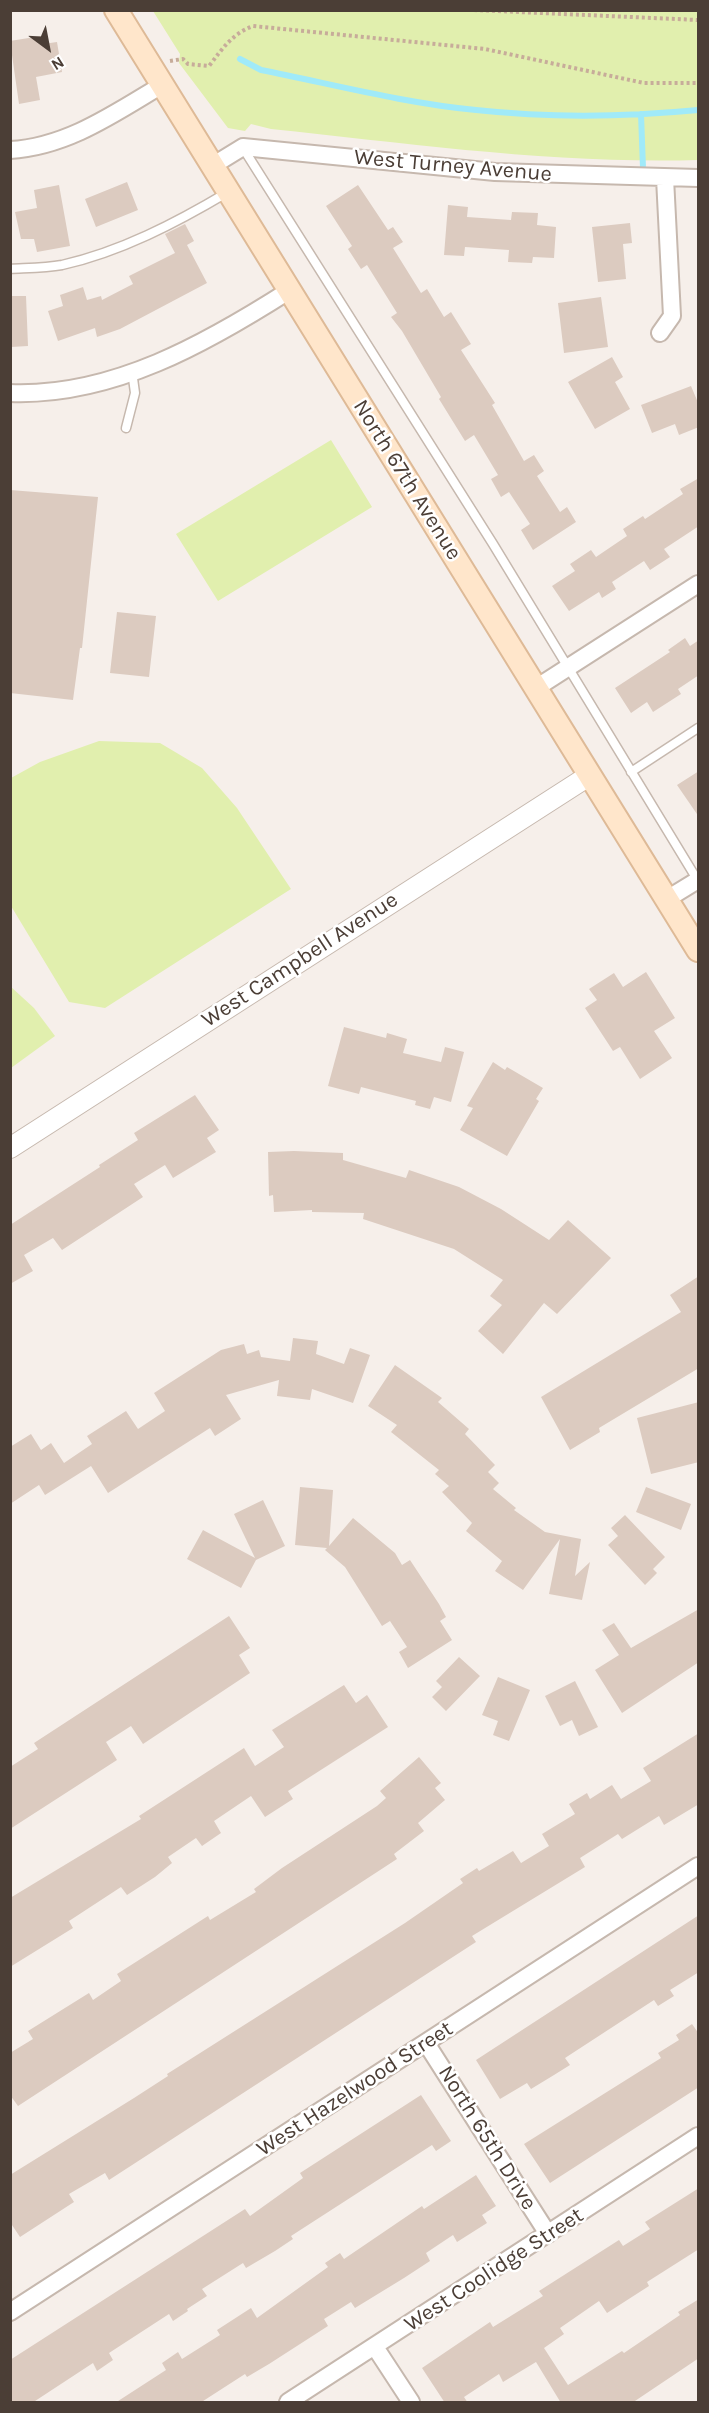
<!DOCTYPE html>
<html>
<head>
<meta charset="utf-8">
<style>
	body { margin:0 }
	#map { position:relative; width:709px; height:2413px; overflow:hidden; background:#f6efea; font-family:Karla,sans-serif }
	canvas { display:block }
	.frame { position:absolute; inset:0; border:12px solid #4b3e36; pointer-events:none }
	.north { position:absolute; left:18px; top:18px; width:60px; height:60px; -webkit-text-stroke:4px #fff; paint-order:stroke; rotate:148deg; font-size:16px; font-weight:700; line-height:24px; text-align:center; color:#4b3e36 }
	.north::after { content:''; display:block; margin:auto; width:21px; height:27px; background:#4b3e36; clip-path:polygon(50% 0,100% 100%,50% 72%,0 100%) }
</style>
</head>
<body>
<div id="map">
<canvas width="709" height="2413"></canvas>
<div class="frame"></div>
<div class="north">N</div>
</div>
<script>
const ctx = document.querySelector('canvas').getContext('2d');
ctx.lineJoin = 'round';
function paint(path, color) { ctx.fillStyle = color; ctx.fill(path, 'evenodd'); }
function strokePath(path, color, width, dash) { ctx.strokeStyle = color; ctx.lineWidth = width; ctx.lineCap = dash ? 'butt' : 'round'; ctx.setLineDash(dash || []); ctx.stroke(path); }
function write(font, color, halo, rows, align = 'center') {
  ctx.font = font + ' Karla,sans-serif'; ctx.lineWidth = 5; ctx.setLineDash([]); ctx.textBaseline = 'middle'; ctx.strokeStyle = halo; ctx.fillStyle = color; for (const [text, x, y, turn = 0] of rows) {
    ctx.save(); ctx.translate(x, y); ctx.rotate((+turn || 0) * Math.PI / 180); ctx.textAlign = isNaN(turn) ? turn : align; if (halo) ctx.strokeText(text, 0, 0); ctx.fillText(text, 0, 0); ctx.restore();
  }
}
const green = new Path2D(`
	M153,11H698V160C555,164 413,144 271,129L251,124L245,131L228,128L179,63L180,54Z
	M331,440L372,507L218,601L176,534Z
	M99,741L160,743L202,768L237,808L291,889L105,1008L69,1002L11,906V778L40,762Z
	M10,986L34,1008L55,1036L11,1068Z`);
const stream = new Path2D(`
	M240,59L261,70C332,84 403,103 476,110C549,118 625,117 698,110
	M641,114L643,168`);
const building = new Path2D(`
	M41,36L43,44L57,42L62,72L36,77L40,100L19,104L10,41Z
	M127,182L138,210L96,227L85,199Z
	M59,185L70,246L37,252L34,239H21L15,212L37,208L34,190Z
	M358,185L388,230L393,227L403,242L393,248L421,293L427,289L444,317L451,312L471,344L461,350L495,403L492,405L524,461L534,455L544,471L537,476L560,512L567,507L576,522L533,550L521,530L530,524L509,492L501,497L491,479L498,475L474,435L465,441L439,399L441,397L402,331L391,317L397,313L367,265L361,269L348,249L352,246L326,206Z
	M448,205L468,207L467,217L511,220L512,212L538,213L537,225L556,227L554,258L533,257L532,263L508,262L509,250L465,247L464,256L444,255Z
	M630,223L632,243L623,244L626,279L598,282L592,227Z
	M185,224L194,241L187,245L207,283L120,329L97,337L95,328L58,341L48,311L63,306L60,295L83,287L87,300L101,296L102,300L133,284L129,276L175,253L165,234Z
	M10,296H26L28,346L11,347Z
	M601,297L608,347L564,353L558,303Z
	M612,357L623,377L615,382L630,409L595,429L568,382Z
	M691,386L699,405V427L679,435L675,424L652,433L641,405Z
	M699,478V526L664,549L670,557L650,570L644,561L612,582L616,589L602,598L599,592L569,611L552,586L575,571L570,564L591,550L596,557L627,536L623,529L643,516L645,519L683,494L680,489Z
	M10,490L98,497L82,648H80L73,700L10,693Z
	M117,612L156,616L149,677L110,673Z
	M685,638L690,646L699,640V675L678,689L681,694L653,712L647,702L631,713L615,688L670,652L668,650Z
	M699,771V817L677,785Z
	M646,972L675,1018L654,1031L672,1058L640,1079L620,1047L613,1051L585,1008L597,1000L589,989L614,973L623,987Z
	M344,1027L386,1038L387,1033L407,1039L403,1053L441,1062L445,1047L464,1052L451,1102L434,1097L430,1109L415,1105L416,1101L361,1087L359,1094L328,1086Z
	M493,1062L505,1070L507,1067L543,1088L536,1099L539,1101L507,1156L460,1130L473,1108L467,1106Z
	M195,1095L219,1130L207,1138L216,1152L173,1178L165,1165L134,1184L143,1197L62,1250L53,1238L24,1255L33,1271L10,1284V1225L100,1167L99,1165L138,1140L134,1133Z
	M294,1151L343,1153V1160L406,1178L409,1170L459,1187L501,1209L549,1240L568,1220L611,1258L557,1314L544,1303L503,1354L478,1331L502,1305L490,1296L503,1280L454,1249L363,1219L364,1213L312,1212V1210L274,1212L273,1195L269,1196L268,1152Z
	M699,1276V1368L599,1428L600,1432L570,1450L541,1397L681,1312L670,1295Z
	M293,1338L318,1341L316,1354L344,1364L350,1348L370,1355L353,1403L312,1389L310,1400L277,1396L279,1380L226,1395L241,1419L215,1436L210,1428L108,1493L91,1466L45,1495L39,1485L10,1504V1447L31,1434L41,1450L51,1443L64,1463L92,1444L87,1436L126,1411L138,1429L165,1411L154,1393L221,1350L244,1344L247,1354L259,1350L261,1357L290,1361Z
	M395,1365L442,1398L438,1402L469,1429L465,1434L495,1465L488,1472L499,1483L493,1489L516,1508L514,1510L545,1532L581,1539L575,1576L590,1562L582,1600L549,1594L560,1539L523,1590L495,1571L502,1561L466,1531L472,1523L442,1492L449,1486L435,1474L439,1470L391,1432L397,1425L368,1406Z
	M699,1402V1462L651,1474L637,1418Z
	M300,1487L333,1490L329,1546L353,1518L395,1553L402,1565L410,1560L439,1604L446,1617L440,1621L452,1640L408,1668L399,1652L407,1647L390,1621L382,1626L345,1567L325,1550L327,1548L295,1545Z
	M646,1487L691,1504L681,1530L636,1512Z
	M263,1500L285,1546L256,1560L241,1588L187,1559L203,1530L255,1558L234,1514Z
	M625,1515L665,1557L653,1569L657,1573L645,1585L608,1545L618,1536L611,1528Z
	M699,1609V1662L622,1713L595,1670L619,1655L602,1630L614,1623L631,1648Z
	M229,1616L250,1648L239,1655L250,1673L143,1744L131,1726L106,1742L117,1760L10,1829V1767L38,1749L34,1743Z
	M459,1657L480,1676L446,1711L432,1697L442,1687L436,1681Z
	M498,1677L530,1690L509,1741L493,1735L498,1721L482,1715Z
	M575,1681L598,1727L579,1736L572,1720L560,1726L545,1696Z
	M344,1685L356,1703L367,1695L388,1727L288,1791L293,1799L265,1817L251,1796L214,1821L221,1833L202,1846L196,1838L168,1857L172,1863L155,1877L127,1895L121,1887L69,1921L73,1928L10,1967V1898L141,1819L139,1816L244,1748L255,1766L284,1747L272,1730Z
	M699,1733V1804L664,1825L659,1816L622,1839L618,1834L580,1858L585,1867L472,1936L476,1942L109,2180L105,2173L69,2194L74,2202L20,2237L10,2222V2175L134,2098L168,2076L167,2074L405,1923L463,1883L460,1879L477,1868L479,1871L513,1851L521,1863L549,1846L542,1834L575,1814L569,1804L587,1793L590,1799L612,1785L621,1799L651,1781L643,1768Z
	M419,1757L441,1783L435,1788L445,1800L418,1823L424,1831L394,1854L397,1859L18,2106L10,2095V2053L33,2039L28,2031L89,1993L93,2000L121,1981L117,1974L208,1916L210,1920L256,1892L254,1889L282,1868L377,1806L386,1798L380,1791Z
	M699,1915V1972L670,1990L674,1996L658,2006L654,2000L565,2058L570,2065L554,2075L531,2089L527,2083L500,2099L476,2060Z
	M692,2024L699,2034V2087L550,2183L524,2144L661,2058L658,2053L679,2040L676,2035Z
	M421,2095L451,2141L436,2151L432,2145L291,2236L293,2239L275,2251L246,2268L243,2263L202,2289L207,2296L187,2309L188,2311L173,2321L169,2314L109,2353L113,2360L97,2371L93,2363L32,2403H10V2360L245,2209L250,2216L303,2178L300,2173Z
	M476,2175L496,2206L482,2215L487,2223L457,2242L453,2235L426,2253L430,2261L404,2278L355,2308L351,2302L324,2319L328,2326L269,2364L247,2377L245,2374L200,2403H115L166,2370L162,2363L178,2352L182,2359L220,2335L217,2330L251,2308L257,2318L328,2267L325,2263L340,2253L344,2259L422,2206L424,2209Z
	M699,2188V2249L647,2282L649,2286L607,2313L599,2301L560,2328L564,2334L544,2348L568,2385L622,2351L624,2353L680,2315L678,2312L699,2299V2358L632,2403H561L536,2362L503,2382L499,2374L464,2397L468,2403H445L422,2368L490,2322L493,2327L543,2296L539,2291L619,2240L623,2246L650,2229L645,2222Z`);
const path = new Path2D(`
	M474,10L698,20
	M170,61L183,59L188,64L209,66C223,48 232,34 253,26L485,49L644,83H698`);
const service = new Path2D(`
	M243,148L493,544L698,881
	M10,269C27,268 45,268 62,265C120,252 176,223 228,192
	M126,428L135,393L132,371
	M631,772L698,728`);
const minor = new Path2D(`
	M10,150C67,147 115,113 162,85
	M212,166L243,147L495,172L698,178
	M660,333L672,316L665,178
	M10,393C112,397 207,343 290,290
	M536,688L698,584
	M667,899L698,880
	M426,2043L548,2234
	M10,2312L698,1866
	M375,2347L411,2402
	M288,2402L698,2136`);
const tertiary = new Path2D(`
	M10,1148L590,775`);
const secondary = new Path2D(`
	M116,10L698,950`);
const streetNames = [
	["West Turney Avenue",453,166,5],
	["North 67th Avenue",407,480,58],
	["West Campbell Avenue",300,960,-33],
	["West Hazelwood Street",355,2089,-33],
	["North 65th Drive",487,2138,58],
	["West Coolidge Street",494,2270,-33]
];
paint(green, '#e1efae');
strokePath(stream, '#a0eaf9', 6);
paint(building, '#dccbc0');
strokePath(service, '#c6b8ae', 11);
strokePath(minor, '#c6b8ae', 20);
strokePath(tertiary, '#c6b8ae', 22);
strokePath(secondary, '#deba97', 26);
strokePath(path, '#c7ac9a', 4, [3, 3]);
strokePath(service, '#fff', 8);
strokePath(minor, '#fff', 16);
strokePath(tertiary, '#fff', 20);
strokePath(secondary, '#ffe6cb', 22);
write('22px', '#4b3e36', '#fff', streetNames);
</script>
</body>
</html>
